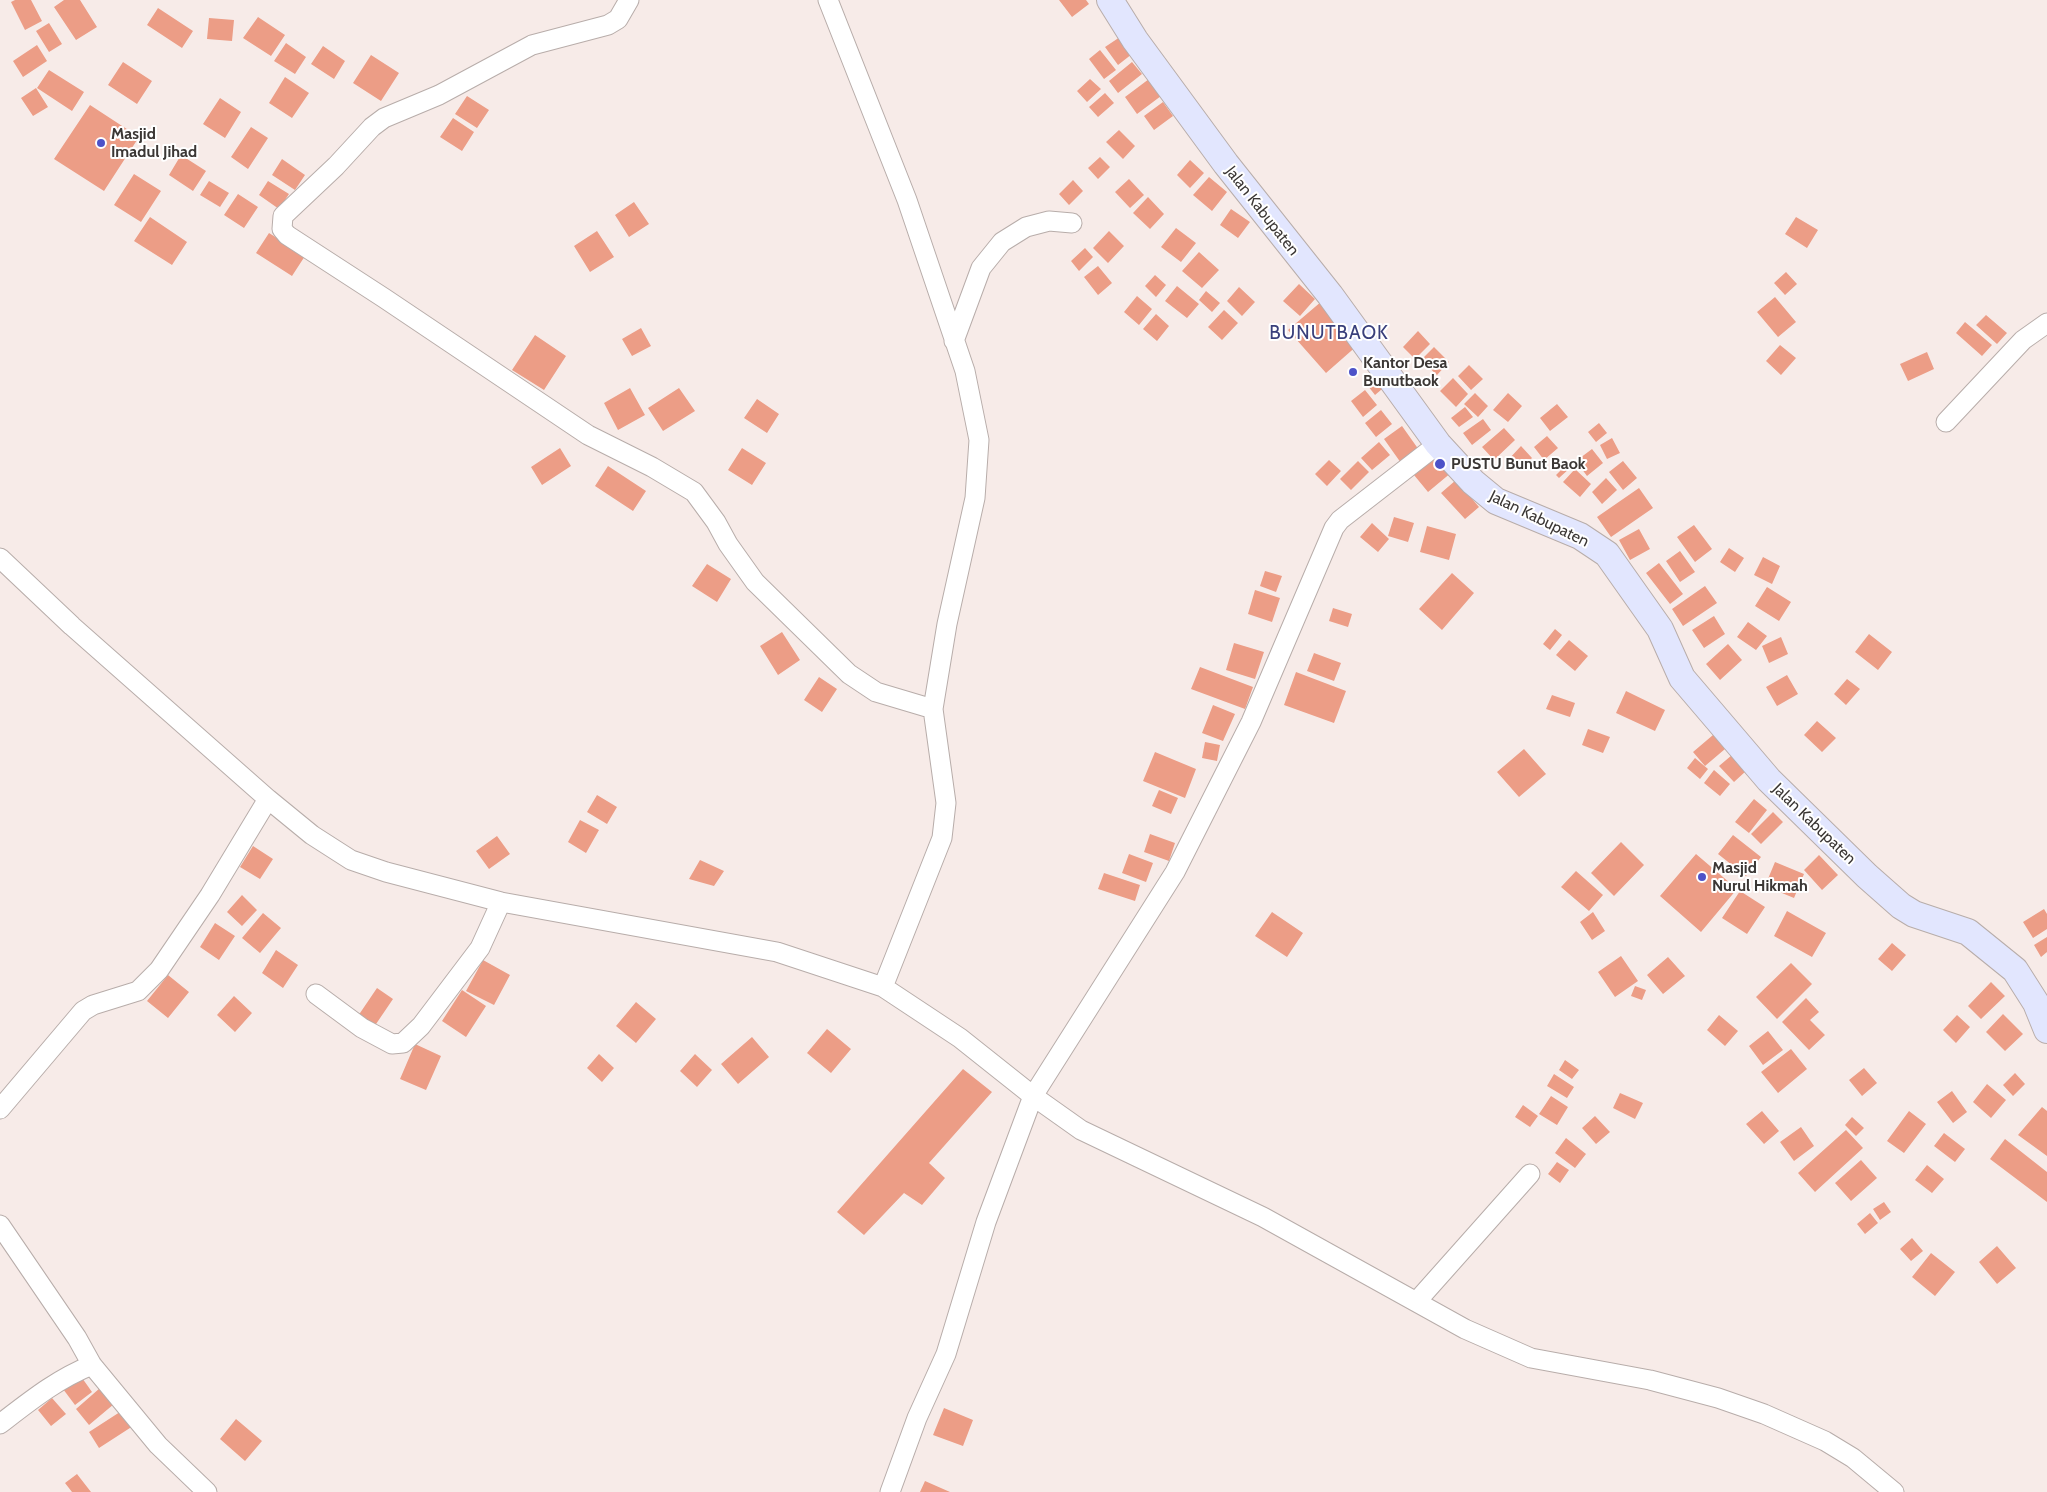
<!DOCTYPE html>
<html>
<head>
<meta charset="utf-8">
<style>
	body { margin:0 }
	canvas { display:block; background:#f7ebe8 }
</style>
</head>
<body>
<canvas width="2047" height="1492"></canvas>
<script>
const ctx = document.querySelector('canvas').getContext('2d');
ctx.lineJoin = 'round';
function paint(path, color) { ctx.fillStyle = color; ctx.fill(path, 'evenodd'); }
function strokePath(path, color, width, dash) { ctx.strokeStyle = color; ctx.lineWidth = width; ctx.lineCap = dash ? 'butt' : 'round'; ctx.setLineDash(dash || []); ctx.stroke(path); }
function write(font, color, halo, rows, align = 'center') {
  ctx.font = font + ' Cabin,sans-serif'; ctx.lineWidth = 4; ctx.setLineDash([]); ctx.textBaseline = 'middle'; ctx.strokeStyle = halo; ctx.fillStyle = color; for (const [text, x, y, turn = 0] of rows) {
    ctx.save(); ctx.translate(x, y); ctx.rotate((+turn || 0) * Math.PI / 180); ctx.textAlign = isNaN(turn) ? turn : align; if (halo) ctx.strokeText(text, 0, 0); ctx.fillText(text, 0, 0); ctx.restore();
  }
}
const building = new Path2D(`
	M15,0H31L42,21L25,30L11,2Z
	M64,0H80L97,27L76,40L54,7Z
	M1059,0H1086L1089,4L1072,17Z
	M158,8L193,31L182,48L147,25Z
	M258,17L285,35L271,56L243,38Z
	M209,18L234,20L232,41L207,39Z
	M49,23L62,44L49,52L36,31Z
	M1120,37L1132,54L1118,65L1105,47Z
	M286,43L306,57L295,74L274,61Z
	M37,45L47,61L23,77L13,61Z
	M323,46L345,61L334,79L311,64Z
	M1100,50L1116,70L1104,79L1089,59Z
	M371,55L399,73L381,101L353,83Z
	M123,62L152,81L137,104L108,85Z
	M1132,62L1142,74L1118,93L1109,81Z
	M49,70L84,92L72,111L37,88Z
	M285,77L309,93L292,118L269,103Z
	M1090,79L1101,89L1087,102L1077,91Z
	M1149,79L1161,96L1137,114L1125,97Z
	M36,88L48,107L33,116L21,98Z
	M1105,93L1114,103L1098,117L1089,107Z
	M467,96L489,110L477,128L455,114Z
	M220,98L241,112L225,138L203,124Z
	M1163,102L1173,116L1154,130L1144,116Z
	M90,105L139,137L104,191L54,159Z
	M453,118L474,132L462,151L440,137Z
	M251,127L268,138L248,169L231,157Z
	M1119,130L1135,146L1123,159L1106,142Z
	M181,155L206,171L193,191L169,175Z
	M1100,157L1110,167L1098,179L1088,168Z
	M282,159L305,175L295,190L272,175Z
	M1190,160L1204,173L1190,188L1177,175Z
	M134,174L161,191L141,222L114,205Z
	M1209,177L1227,192L1212,211L1193,195Z
	M1129,179L1144,195L1130,208L1115,192Z
	M1073,180L1083,191L1069,205L1059,194Z
	M209,181L229,193L220,207L200,195Z
	M268,181L289,194L279,209L259,195Z
	M238,194L258,207L244,228L224,215Z
	M1148,197L1164,214L1150,229L1133,213Z
	M634,202L649,224L629,237L615,215Z
	M1231,209L1250,222L1238,238L1220,225Z
	M150,217L187,242L172,265L134,241Z
	M1796,217L1818,230L1807,248L1785,234Z
	M1176,228L1196,243L1181,262L1161,247Z
	M597,231L614,257L590,272L574,246Z
	M1109,231L1124,246L1108,263L1093,248Z
	M269,233L305,256L292,276L256,253Z
	M1085,248L1093,257L1079,271L1071,261Z
	M1199,252L1219,270L1202,288L1182,271Z
	M1098,266L1112,283L1098,295L1084,277Z
	M1786,272L1797,284L1785,295L1774,283Z
	M1155,275L1166,285L1156,297L1145,286Z
	M1299,284L1315,299L1300,316L1283,301Z
	M1177,286L1199,304L1187,318L1165,301Z
	M1239,287L1255,302L1242,316L1227,301Z
	M1206,291L1220,303L1212,312L1199,300Z
	M1137,296L1152,309L1139,325L1124,312Z
	M1775,297L1796,322L1778,337L1757,312Z
	M1322,301L1359,344L1326,373L1288,330Z
	M1224,310L1238,323L1222,340L1208,327Z
	M1156,314L1169,326L1157,341L1143,329Z
	M1986,315L2007,333L1997,344L1976,325Z
	M1965,322L1992,345L1982,356L1956,333Z
	M641,328L651,346L632,356L622,339Z
	M1418,331L1430,344L1415,359L1403,347Z
	M535,335L566,356L544,390L512,370Z
	M1780,345L1796,358L1781,375L1766,361Z
	M1434,347L1449,362L1437,375L1421,360Z
	M1927,352L1934,369L1908,381L1900,364Z
	M1469,365L1483,379L1471,390L1458,376Z
	M1381,375L1388,384L1375,395L1368,386Z
	M1453,378L1468,394L1456,407L1440,391Z
	M630,388L645,415L618,430L604,403Z
	M679,388L695,411L663,431L648,408Z
	M1365,390L1377,405L1363,417L1351,401Z
	M1475,393L1488,406L1478,417L1464,404Z
	M1508,393L1522,406L1508,422L1493,410Z
	M757,399L779,414L767,433L744,418Z
	M1557,404L1568,417L1550,431L1540,418Z
	M1465,407L1473,417L1459,427L1451,418Z
	M1381,410L1392,424L1376,437L1365,423Z
	M1483,419L1491,430L1472,445L1463,433Z
	M1599,423L1607,433L1596,442L1588,432Z
	M1402,426L1419,450L1401,463L1384,439Z
	M1504,428L1515,440L1494,460L1482,447Z
	M1547,436L1558,448L1544,460L1534,447Z
	M1612,438L1620,453L1607,459L1600,445Z
	M1379,442L1390,455L1372,470L1361,458Z
	M1521,446L1532,458L1519,471L1508,460Z
	M560,448L571,466L542,485L531,467Z
	M742,448L766,463L752,485L728,470Z
	M1592,449L1603,463L1587,476L1576,461Z
	M1437,455L1452,472L1428,492L1414,475Z
	M1329,460L1341,471L1327,486L1315,474Z
	M1358,461L1369,472L1351,490L1340,479Z
	M1623,461L1637,478L1623,490L1609,472Z
	M1567,464L1570,468L1559,478L1556,475Z
	M608,466L646,491L633,511L595,486Z
	M1575,469L1591,484L1580,497L1563,482Z
	M1606,478L1617,490L1602,504L1592,492Z
	M1456,480L1479,507L1465,519L1441,493Z
	M1639,488L1653,508L1611,537L1597,517Z
	M1394,517L1414,523L1408,542L1388,536Z
	M1372,523L1389,539L1378,552L1360,537Z
	M1694,525L1712,549L1695,562L1677,537Z
	M1427,526L1456,534L1449,560L1420,552Z
	M1639,529L1650,549L1630,560L1619,540Z
	M1729,548L1744,558L1735,572L1720,562Z
	M1680,551L1695,572L1680,582L1666,561Z
	M1763,557L1780,566L1772,584L1754,575Z
	M1659,563L1683,594L1670,604L1646,573Z
	M707,564L731,579L717,602L692,586Z
	M1265,571L1282,576L1276,592L1260,586Z
	M1452,573L1474,593L1442,630L1419,609Z
	M1705,586L1717,603L1683,626L1672,609Z
	M1767,587L1791,602L1779,621L1755,606Z
	M1255,590L1280,598L1272,622L1248,614Z
	M1333,608L1352,614L1348,627L1329,621Z
	M1714,616L1725,634L1704,648L1692,630Z
	M1748,622L1767,636L1756,650L1737,637Z
	M1555,629L1562,635L1550,650L1543,644Z
	M782,632L800,660L778,675L760,646Z
	M1869,634L1892,652L1878,670L1855,652Z
	M1781,637L1788,654L1769,663L1762,646Z
	M1569,640L1588,656L1575,671L1556,655Z
	M1234,643L1264,652L1255,679L1226,670Z
	M1728,644L1742,660L1720,680L1706,664Z
	M1314,653L1341,663L1334,681L1307,671Z
	M1200,667L1253,687L1245,709L1191,689Z
	M1296,672L1346,691L1334,723L1284,705Z
	M1787,675L1798,694L1777,706L1766,687Z
	M819,677L837,689L822,712L804,700Z
	M1847,679L1860,689L1846,705L1834,694Z
	M1626,691L1665,710L1655,731L1616,713Z
	M1552,695L1575,703L1570,717L1546,709Z
	M1213,705L1235,714L1223,741L1202,733Z
	M1817,721L1836,738L1822,752L1804,735Z
	M1588,729L1610,737L1603,753L1582,745Z
	M1713,735L1725,749L1705,766L1693,752Z
	M1205,742L1220,745L1217,761L1202,758Z
	M1524,749L1546,774L1519,797L1497,772Z
	M1155,752L1196,769L1185,798L1143,781Z
	M1732,755L1746,771L1734,782L1719,766Z
	M1695,758L1708,769L1700,779L1687,768Z
	M1714,770L1730,784L1720,796L1704,783Z
	M1159,790L1178,798L1171,814L1152,806Z
	M597,795L617,807L607,824L587,812Z
	M1754,799L1767,810L1749,833L1735,822Z
	M1773,812L1783,822L1761,844L1751,834Z
	M580,820L599,830L586,853L568,842Z
	M1150,834L1175,843L1169,861L1144,852Z
	M1733,835L1761,857L1746,876L1718,854Z
	M497,836L510,854L489,869L476,851Z
	M1621,842L1644,865L1614,896L1591,873Z
	M253,846L273,859L260,879L240,867Z
	M1129,854L1153,863L1146,882L1122,873Z
	M1696,854L1737,889L1701,932L1660,896Z
	M1819,855L1838,875L1822,890L1804,870Z
	M700,860L724,871L714,886L689,879Z
	M1775,862L1804,874L1794,898L1765,886Z
	M1576,871L1603,895L1589,911L1561,887Z
	M1104,873L1140,885L1135,901L1098,889Z
	M1740,891L1765,907L1747,934L1722,918Z
	M242,895L257,910L242,926L227,912Z
	M2044,909L2047,914V929L2033,938L2023,922Z
	M1787,911L1826,933L1812,957L1774,936Z
	M1272,912L1303,933L1287,957L1255,936Z
	M1593,912L1605,931L1592,940L1580,922Z
	M263,913L281,928L260,953L242,938Z
	M215,923L235,936L219,960L200,947Z
	M2047,937V952L2041,957L2034,945Z
	M1892,943L1906,955L1892,971L1878,959Z
	M276,950L298,965L283,988L262,973Z
	M1621,956L1638,981L1615,997L1598,972Z
	M1668,957L1685,976L1663,994L1647,975Z
	M483,960L510,975L494,1005L466,991Z
	M1791,963L1812,984L1777,1019L1756,997Z
	M168,975L189,992L168,1018L147,1001Z
	M1991,982L2005,996L1981,1019L1968,1006Z
	M1635,986L1646,990L1642,1000L1631,996Z
	M377,988L393,999L374,1027L358,1016Z
	M462,990L486,1006L466,1037L442,1021Z
	M234,996L252,1013L235,1032L217,1015Z
	M1806,998L1819,1012L1810,1020L1825,1035L1809,1050L1782,1022Z
	M636,1002L656,1019L636,1043L616,1026Z
	M2003,1014L2023,1034L2005,1051L1986,1032Z
	M1719,1015L1738,1031L1725,1046L1707,1030Z
	M1957,1015L1970,1027L1956,1043L1943,1030Z
	M827,1029L851,1049L831,1073L807,1053Z
	M1768,1031L1783,1050L1763,1065L1749,1046Z
	M752,1037L769,1057L738,1084L721,1064Z
	M415,1044L441,1056L426,1090L400,1079Z
	M1791,1049L1807,1069L1778,1093L1761,1072Z
	M599,1054L614,1068L602,1082L587,1068Z
	M695,1054L712,1070L697,1087L680,1071Z
	M1565,1060L1579,1070L1572,1079L1559,1070Z
	M1864,1068L1877,1083L1862,1096L1849,1080Z
	M963,1069L992,1092L929,1163L945,1178L922,1205L904,1193L864,1235L837,1212Z
	M2015,1073L2025,1084L2013,1096L2003,1085Z
	M1554,1074L1574,1087L1567,1098L1547,1086Z
	M1987,1084L2006,1100L1991,1118L1973,1102Z
	M1952,1091L1967,1112L1953,1123L1937,1102Z
	M1620,1093L1643,1103L1635,1119L1613,1108Z
	M1551,1096L1568,1107L1557,1125L1539,1114Z
	M1523,1105L1538,1116L1530,1127L1515,1117Z
	M2042,1107L2047,1111V1156L2018,1135Z
	M1762,1111L1779,1131L1764,1144L1746,1124Z
	M1909,1111L1926,1124L1904,1153L1887,1141Z
	M1595,1116L1610,1132L1596,1144L1582,1128Z
	M1852,1117L1864,1128L1856,1136L1845,1125Z
	M1801,1127L1814,1146L1794,1161L1780,1142Z
	M1846,1130L1863,1148L1815,1192L1798,1173Z
	M1944,1133L1965,1149L1955,1162L1934,1146Z
	M1566,1138L1586,1154L1575,1168L1555,1153Z
	M2005,1139L2047,1172V1202L1990,1159Z
	M1861,1160L1877,1178L1851,1201L1835,1183Z
	M1557,1162L1569,1170L1560,1183L1548,1174Z
	M1927,1165L1944,1179L1932,1193L1915,1180Z
	M1884,1202L1891,1212L1880,1220L1873,1209Z
	M1870,1213L1878,1223L1865,1234L1857,1224Z
	M1912,1238L1923,1251L1911,1261L1900,1249Z
	M1997,1246L2016,1268L1997,1284L1979,1262Z
	M1931,1253L1955,1272L1935,1296L1912,1277Z
	M80,1375L92,1392L75,1405L63,1389Z
	M100,1388L114,1404L89,1425L76,1409Z
	M52,1398L66,1414L51,1426L38,1410Z
	M944,1408L973,1420L963,1446L933,1435Z
	M123,1410L133,1426L99,1448L89,1432Z
	M236,1419L262,1441L245,1461L220,1439Z
	M77,1474L91,1492H72L65,1483Z
	M925,1481L950,1492H920Z`);
const street = new Path2D(`
	M629,0L618,19L608,25L532,45L439,95L384,118L372,127L336,166L283,216L282,229L287,235L384,298L588,435L652,467L694,492L716,522L728,544L755,582L849,674L876,692L933,709
	M828,0L907,200L965,371L979,440L975,498L947,624L933,709L946,803L942,838L883,987
	M954,341L981,268L1002,242L1026,227L1049,221L1072,223
	M1946,422L2023,340L2047,323
	M0,558L72,626L268,799L312,835L351,860L386,872L501,902L777,952L883,987L960,1038L1033,1096L1081,1130L1263,1217L1465,1329L1531,1358L1650,1380L1718,1398L1764,1414L1825,1441L1853,1458L1894,1492
	M316,994L362,1028L392,1044L403,1043L421,1026L480,948L501,902
	M0,1109L83,1011L93,1005L138,991L159,970L210,895L268,799
	M0,1225L77,1338L92,1365L158,1445L207,1492
	M1417,1301L1530,1174
	M0,1424C30,1401 57,1379 92,1365
	M890,1492L917,1418L946,1354L986,1222L1033,1096L1175,872L1251,722L1334,528L1340,520L1438,444`);
const secondary = new Path2D(`
	M1110,0L1135,40L1226,164L1330,295L1438,444L1473,482L1496,501L1580,536L1607,554L1660,629L1682,678L1769,780L1867,876L1901,906L1914,914L1968,932L2015,970L2036,1003L2047,1030`);
const markers = [
	[101,143,5,"#4d52c8"],
	[1353,372,5,"#4d52c8"],
	[1440,464,6,"#4d52c8"],
	[1702,877,5,"#4d52c8"]
];
const poiNames = [
	["Masjid",111,134],
	["Imadul Jihad",111,152],
	["Kantor Desa",1363,363],
	["Bunutbaok",1363,381],
	["PUSTU Bunut Baok",1451,464],
	["Masjid",1712,868],
	["Nurul Hikmah",1712,886]
];
const streetNames = [
	["Jalan Kabupaten",1262,211,52],
	["Jalan Kabupaten",1539,519,26],
	["Jalan Kabupaten",1814,824,44]
];
const quarterNames = [
	["BUNUTBAOK",1329,333]
];
paint(building, '#ec9d86');
strokePath(street, '#b8adaa', 21);
strokePath(secondary, '#b8adaa', 28);
strokePath(street, '#fff', 19);
strokePath(secondary, '#e2e6fe', 26);
for (const [x, y, r, color] of markers) { const dot = new Path2D(); dot.arc(x, y, r, 0, 2 * Math.PI); ctx.fillStyle = color; ctx.fill(dot); strokePath(dot, '#fff', 2); }
write('bold 16px', '#3b3735', '#fff', poiNames, 'left');
write('16px', '#3b3735', '#fff', streetNames);
ctx.letterSpacing = '1px';
write('19px', '#393f7b', '#fff', quarterNames);
ctx.letterSpacing = '0px';
</script>
</body>
</html>
